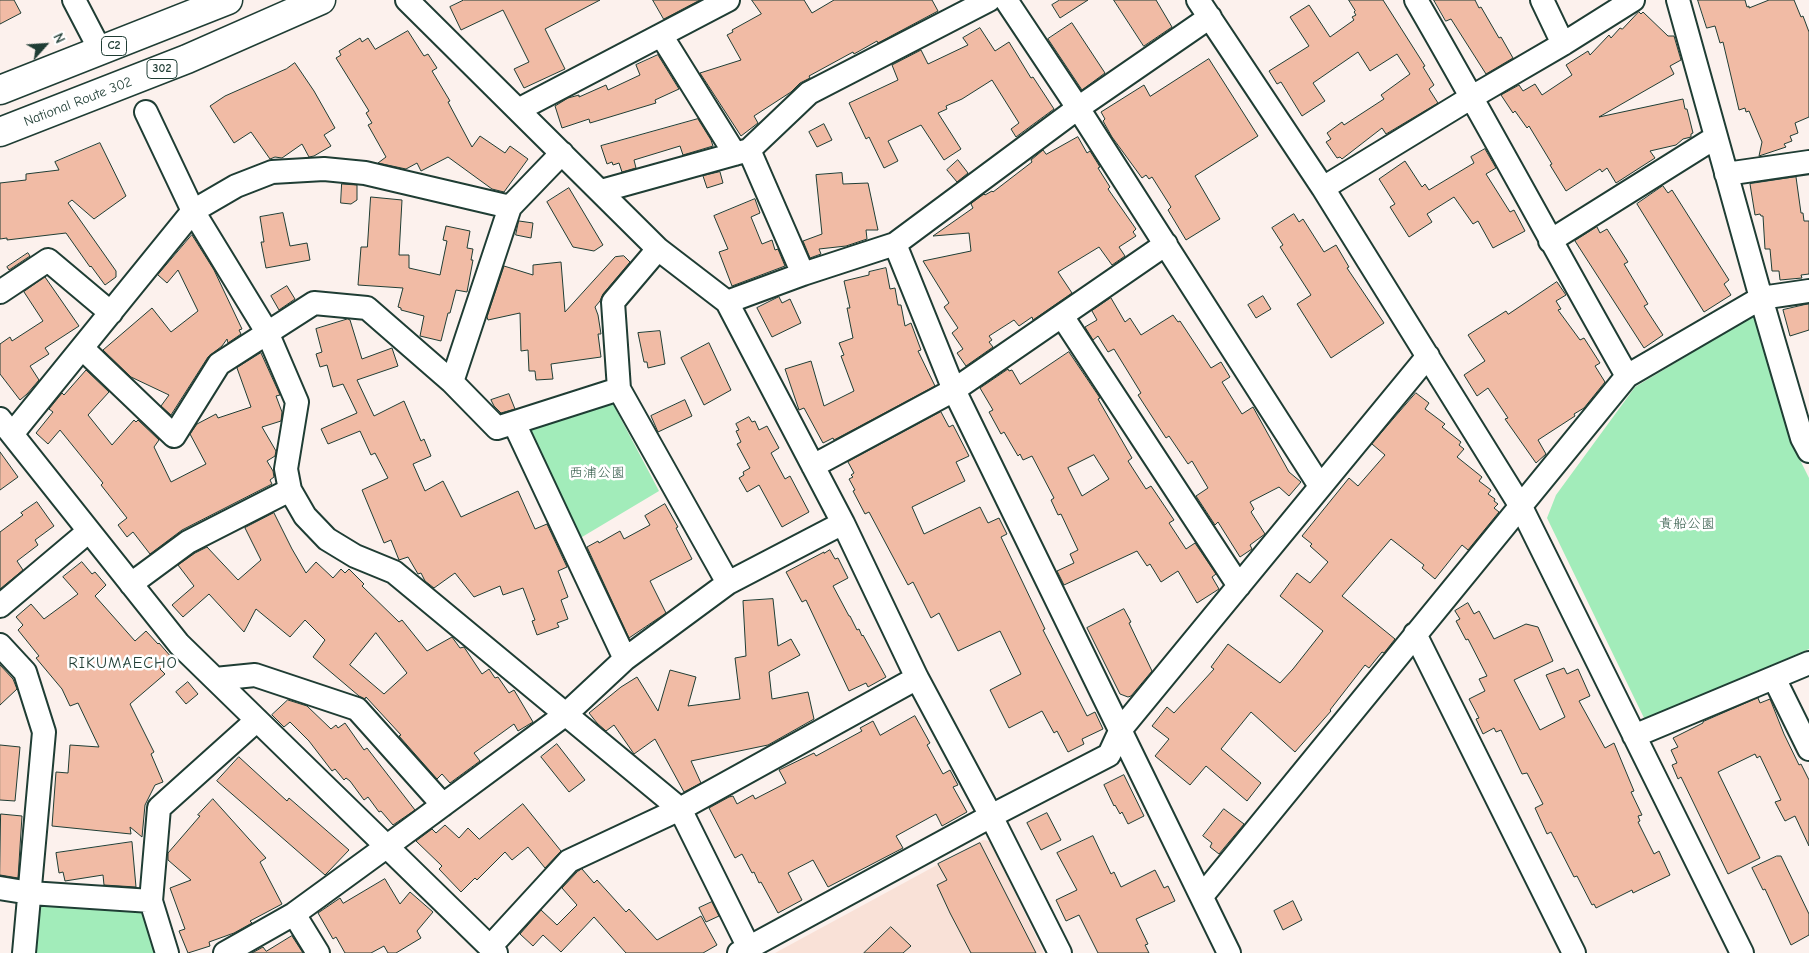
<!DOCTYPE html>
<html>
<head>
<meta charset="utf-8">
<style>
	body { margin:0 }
	#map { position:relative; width:1809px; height:953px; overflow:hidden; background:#fcf1ed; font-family:"Comic Neue",sans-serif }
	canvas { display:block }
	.north { position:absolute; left:20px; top:20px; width:50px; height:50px; -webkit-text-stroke:4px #fff; paint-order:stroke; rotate:64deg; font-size:14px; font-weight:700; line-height:20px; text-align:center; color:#1f3d34 }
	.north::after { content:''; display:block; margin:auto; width:18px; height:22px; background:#1f3d34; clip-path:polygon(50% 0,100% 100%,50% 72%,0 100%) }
</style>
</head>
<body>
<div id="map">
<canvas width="1809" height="953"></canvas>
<div class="north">N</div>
</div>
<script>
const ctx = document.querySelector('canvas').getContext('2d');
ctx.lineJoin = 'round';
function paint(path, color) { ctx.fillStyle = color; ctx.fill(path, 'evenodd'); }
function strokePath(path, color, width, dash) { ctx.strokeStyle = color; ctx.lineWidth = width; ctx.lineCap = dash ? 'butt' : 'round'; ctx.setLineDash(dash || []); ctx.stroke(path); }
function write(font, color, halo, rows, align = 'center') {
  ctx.font = font + ' "Comic Neue","Klee One",sans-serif'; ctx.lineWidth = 5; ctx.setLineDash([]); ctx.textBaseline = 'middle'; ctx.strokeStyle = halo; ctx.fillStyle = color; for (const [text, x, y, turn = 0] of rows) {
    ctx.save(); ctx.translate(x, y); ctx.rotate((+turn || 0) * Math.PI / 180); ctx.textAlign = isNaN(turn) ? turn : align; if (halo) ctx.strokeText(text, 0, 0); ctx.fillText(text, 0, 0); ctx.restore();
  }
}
const built = new Path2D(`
	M983,840L990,841L1044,953H775Z`);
const green = new Path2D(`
	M1755,315L1792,444L1809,478V649L1645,720L1547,518L1556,495L1635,387Z
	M612,402L659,491L577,540L528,431Z
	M41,903L142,909L155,953H36Z`);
const building = new Path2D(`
	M0,0H14L21,13L0,24Z
	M464,0H600L545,29L565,69L524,88L514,69L529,62L503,10L461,30L450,7Z
	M653,0H700L664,19Z
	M752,0H804L812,13L834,0H932L938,11L878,43L877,41L854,54L853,52L809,76L810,78L800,83L791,92L754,116L758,123L741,136L700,73L741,60L727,35L733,32L732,30L761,14Z
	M1060,0H1088L1060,18L1052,5Z
	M1114,0H1156L1172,27L1144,46Z
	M1349,0H1383L1425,66L1423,67L1434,85L1429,89L1438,103L1386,134L1382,128L1342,159L1340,157L1337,158L1326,142L1331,139L1327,133L1342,122L1344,125L1384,99L1381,95L1410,74L1397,54L1370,71L1358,52L1313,83L1325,101L1302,116L1281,82L1277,84L1269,71L1309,46L1290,17L1309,5L1330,37L1354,20L1352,17L1356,15L1354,12L1355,11Z
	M1434,0H1475L1479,8L1481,7L1499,38L1501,37L1513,58L1486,74L1451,19L1446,21Z
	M1698,0H1745L1747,7L1749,6V8L1769,0H1794L1801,17L1803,16L1809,32V117L1795,123L1798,133L1790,136L1792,141L1784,144L1786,147L1759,156L1762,142L1749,111L1746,112L1745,108L1739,110L1723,42L1720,43L1715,26L1707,28Z
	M1639,12L1641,14L1643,12L1668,36H1674L1681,60L1670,66L1674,74L1599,117L1683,99L1685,109H1687L1693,133L1691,134V137L1683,139L1676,145L1650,151L1655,158L1616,183L1607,168L1602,172L1600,169L1566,191L1550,165L1552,164L1529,126L1527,128L1515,111L1513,113L1501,95L1519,85L1523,91L1535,84L1542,95L1572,75L1566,65L1588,51L1590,55L1609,35L1611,38L1620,28L1622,29Z
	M1072,23L1105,73L1082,90L1048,39Z
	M980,28L995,51L1009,42L1031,78L1033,77L1054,109L1016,137L1011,129L1019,123L992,80L962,99L946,106L947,109L938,113L961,149L944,160L921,125L888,141L898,161L884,168L869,137L866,139L849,103L898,80L892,65L921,50L928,64L968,45L963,38Z
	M408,31L422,53L424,56L428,54L437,68L432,71L450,101L448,102L472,147L480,136L505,153L510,146L528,159L504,192L492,189L448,157L421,171L417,163L406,169L378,163L386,157L368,125L372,123L366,113L369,111L336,58L341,55L339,51L360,38L362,42L368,38L375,49Z
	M658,55L679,89L655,100L656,103L590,123L589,119L562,128L555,106L568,98L579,95V97L606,85L608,90L640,75L636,65Z
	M1209,59L1258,136L1195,176L1220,219L1186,240L1168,210L1171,207L1152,177L1149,179L1146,175L1142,178L1112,137L1103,121L1105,119L1101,112L1144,85L1150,96Z
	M295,63L314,91L335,128L324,135L331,146L314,156L309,157L302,144L282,158L275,157L270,159L251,132L234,143L210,106L225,96L286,69Z
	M698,119L711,140L713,146L683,155L680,146L634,160L636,168L622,172L619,163L613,165L612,162L607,164L601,146Z
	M824,124L832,140L817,147L809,132Z
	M1078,137L1087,153L1090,151L1100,167L1098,168L1110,187L1108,189L1136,229L1133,232L1136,236L1119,247L1125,256L1112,265L1099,247L1058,272L1072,293L1033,320L1032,317L1019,326L1014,320L989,336L992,340L989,342L993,347L966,366L957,353L963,349L952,333L958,328L944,307L949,303L923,261L971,251L969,233L933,236L973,208L971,204L973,202L984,194L985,195L992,191L993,192L1032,162L1031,160L1043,150L1046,154Z
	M100,143L126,196L94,219L72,200L68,203L116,271V277L105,285L91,266L90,267L66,233L7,240V238L0,239V183L26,180V174L59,170L55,162Z
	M1485,149L1496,168L1486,174L1510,212L1514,210L1525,231L1493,248L1478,221L1473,224L1454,197L1427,214L1432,222L1409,237L1390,207L1395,204L1379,179L1405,161L1422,187L1425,184L1429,190L1474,163L1471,157Z
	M958,160L968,173L957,182L947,170Z
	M720,172L723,183L707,188L703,176Z
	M842,173L843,184L868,183L878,230H866L867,239L846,246L819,249L821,254L810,258L803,241L822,234L816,175Z
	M1796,177L1801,213H1803L1804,221H1809V274L1801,275L1802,278L1780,280L1779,271H1772L1770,249H1765L1763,216H1761L1760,214L1755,215L1750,184Z
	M342,184L357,185V200L351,204L341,203Z
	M1663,186L1668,193L1672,190L1729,280L1724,284L1731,295L1704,312L1637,204Z
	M569,188L603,245L594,251L573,247L547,202Z
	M371,197L402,200L399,255H409V268L440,275L447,241L443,240L446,226L470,231L467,248L473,249L471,260H473L467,292L456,290L450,313H448L441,341L420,336L424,316L401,310V308L398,307L403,288L358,285L361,247H367Z
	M755,199L760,213L751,217L762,244L772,240L775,250L778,249L785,266L732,286L719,252L728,249L714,216Z
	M283,213L290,246L307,243L310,260L266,268L261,242H264L260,217Z
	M1294,214L1299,222L1303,219L1324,252L1336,245L1349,267L1347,268L1384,323L1331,358L1297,304L1311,295L1280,247L1283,245L1272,228Z
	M519,221L533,223L531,238L516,235Z
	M1597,227L1600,233L1607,229L1628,262L1624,264L1648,304L1644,306L1663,335L1644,348L1575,241Z
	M192,235L214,270L242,329L239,330L241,334L228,343L227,339L222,346L208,357L171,415L161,406L169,395L131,377L103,350L152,308L171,332L198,311L178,270L167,283L158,275Z
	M28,253L30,256L9,270L7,267Z
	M624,256L630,262L603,294L600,301L595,307L598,315L601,334H598L601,357L551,364L553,379L536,380L535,371H529L528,350L521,351L520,313L488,320L487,317L504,266L533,275V265L561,262L565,312L615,257Z
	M886,268L890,289L895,288L898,305H901L905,326L911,323L921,350L918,351L935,386L834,440L833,438L823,443L804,408L799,410L785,369L811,361L824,406L854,391L841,356L844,355L839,343L853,338L847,308H850L844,281L869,275V272Z
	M45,277L79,326L45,348L49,354L30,366L39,380L27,394L20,400L0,374V344L10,337L12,341L43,321L24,292Z
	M1557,282L1566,295L1556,301L1561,309L1558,310L1580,340L1584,338L1600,363L1595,366L1605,382L1584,408L1574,414L1575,416L1538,440L1546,454L1536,463L1505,419L1508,418L1488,388L1477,396L1464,375L1485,361L1468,335L1506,311L1508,314Z
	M287,286L295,299L279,310L271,296Z
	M1263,296L1271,309L1256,318L1248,305Z
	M779,297L782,303L790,299L801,323L772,337L757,308Z
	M1111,298L1125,322L1130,318L1141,335L1173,315L1178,322L1180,321L1211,368L1221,362L1230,377L1222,382L1242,414L1253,407L1289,472L1301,482L1289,496L1279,487L1250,502L1254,509L1251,512L1265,534L1250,545L1252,549L1240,557L1218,522L1215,525L1196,496L1208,488L1192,461L1188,464L1169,436L1166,438L1138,395L1141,393L1114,349L1108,352L1098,336L1093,340L1085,327L1097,320L1092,311Z
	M1809,304V330L1790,336L1783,310Z
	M348,319L350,320L362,359L392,348L398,366L357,380L374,416L404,401L421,441L424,439L431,456L413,464L425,491L443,481L461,517L518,491L535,529L547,524L567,567L558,571L568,597L561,600L568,619L557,623L559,627L537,635L532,621L535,620L523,588L503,595L500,586L474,597L455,573L434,588L425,581L421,573L418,574L408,557L399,560L391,540L384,543L362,490L388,478L375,453L371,455L360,431L328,444L321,429L357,413L343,384L333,387L327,365L320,367L316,354L322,352L316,329Z
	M660,331L665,364L648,368L647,362H644L638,333Z
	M709,343L731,390L704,405L681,358Z
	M1069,352L1100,398L1098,399L1132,458L1128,461L1146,489L1151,486L1174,520L1169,523L1186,549L1195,543L1216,574L1212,577L1219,589L1197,603L1178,571L1161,582L1150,564L1147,566L1137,551L1064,585L1057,571L1074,563L1070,554L1078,550L1061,514L1058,515L1051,500L1054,498L1032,456L1023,460L1020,454L1018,456L1004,432L1001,434L989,412L993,410L980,388L1008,369L1009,371L1012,370L1020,384ZM1094,455L1109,479L1082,496L1068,468Z
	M261,353L280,395L276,396L282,412L281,421L262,427L276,451L275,456L267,461L273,471L274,477L270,480L272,484L182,530L150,554L133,532L127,537L118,525L127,518L101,485L103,483L60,430L48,444L36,433L53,412L49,409L62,393L64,395L86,370L109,392L88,415L112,445L134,420L136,422L138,420L159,440L154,447L171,482L206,464L190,434L197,424L216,414L218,418L251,407L237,368Z
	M1416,393L1429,403L1425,409L1445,424L1442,427L1461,442L1459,445L1464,449L1457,457L1482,477L1479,481L1491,490L1488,494L1495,499L1494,501L1498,504L1494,508L1499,512L1468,550L1462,545L1435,579L1422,568L1424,565L1391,539L1342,596L1395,639L1384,653L1382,652L1369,668L1365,665L1330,710L1331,711L1295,752L1251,712L1221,749L1261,783L1247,801L1206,766L1190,785L1155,756L1169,739L1152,726L1167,707L1174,713L1214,669L1211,667L1228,644L1280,683L1293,669L1323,631L1280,596L1297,573L1310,583L1328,562L1310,546L1312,544L1302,536L1349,478L1358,486L1385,455L1372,444Z
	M509,394L515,409L501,413L494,406L491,400Z
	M685,400L692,416L658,432L651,416Z
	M941,412L949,427L953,425L969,456L956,462L965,481L912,507L924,534L980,507L988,523L999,518L1007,534L1001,537L1045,629L1043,630L1087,716L1095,712L1103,729L1082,739L1084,744L1068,752L1057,731L1054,733L1042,711L1009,728L990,690L1021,674L1000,631L958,651L939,613L931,618L913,582L908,585L869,512L865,514L853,491L855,490L849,479L853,477L851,475L854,473L848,462Z
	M749,417L752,422L755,421L759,430L767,426L779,448L771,453L785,479L790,476L809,512L782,527L759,485L747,492L739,478L744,475L743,472L750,468L737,444L741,442L736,431L739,430L736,424Z
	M0,452L18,477L0,490Z
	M37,502L54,526L35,540L38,545L17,561L23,570L0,589V532L23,515L21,513Z
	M665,504L678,527L676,528L692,559L650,581L666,613L629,638L587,547L598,541L599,543L620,531L624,539L650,525L645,516Z
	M274,513L292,549L306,573L316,562L333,578L341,569L345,573L349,569L364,584L362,586L399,622L402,620L427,651L452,637L460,648L464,647L482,674L489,669L495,678L498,677L509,693L514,690L533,722L518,731L514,724L474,753L480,761L450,783L442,774L437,779L399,736L401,735L366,697L365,699L359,696L313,657L325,640L305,620L290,637L256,609L244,632L209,594L183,617L172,605L194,586L178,565L195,553L207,547L238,580L261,560L245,528ZM376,633L407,673L384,694L350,665Z
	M830,550L835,559L838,558L848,578L833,586L849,616H850L857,630L859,629L862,636L863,635L886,677L868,687L866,683L849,691L806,600L802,602L786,572L824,552V553Z
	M82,562L92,574L95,572L106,585L95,596L135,641L146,631L158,644L159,643L172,658L160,669L165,674L130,704L154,752L151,754L163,782L155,785L145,805L142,837L130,827L131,834L52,826L56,772L68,773L70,745L99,747L78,703L70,706L62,689L36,658L39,656L18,630L23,625L16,617L31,604L44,619L78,594L63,577Z
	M773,599L778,646L791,639L800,655L769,672L772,699L808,692L814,719L768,745L691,761L701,783L684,792L655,739L634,754L614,725L606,731L597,723L589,713L621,687L637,677L658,711L670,670L696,677L688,706L740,699L735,658L746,656L743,601Z
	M1468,603L1474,614L1479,611L1494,639L1526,624L1538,627L1553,661L1514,680L1540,730L1565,717L1546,675L1564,668L1567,674L1578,669L1590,696L1579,701L1605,748L1614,743L1634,791L1631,792L1642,815L1638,816L1640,821L1638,822L1654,854L1659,851L1670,875L1633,893L1632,890L1596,908L1594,904L1592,905L1577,876L1574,877L1551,832L1547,834L1535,808L1543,804L1527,773L1522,774L1501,730L1496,732L1494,728L1483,734L1476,719L1479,718L1469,699L1485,691L1479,679L1487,676L1468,639L1466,640L1456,621L1460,619L1455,611Z
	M1124,609L1131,622L1129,623L1152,671L1131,696L1128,697L1120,694L1087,628Z
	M0,665L13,679L17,689L0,705Z
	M188,682L198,694L186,704L176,692Z
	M1758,698L1760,703L1770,699L1784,734L1799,765L1801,764L1809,780V846L1795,816L1785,821L1775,802L1781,800L1760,756L1757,758L1755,754L1718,772L1760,858L1728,874L1681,777L1678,779L1672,765L1677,763L1671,750L1678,747L1673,738L1703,723V722Z
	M288,700L307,706L331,729L336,725L338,728L345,723L364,750L367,748L415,810L393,825L381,811L379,812L368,797L364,800L350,781L346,778L344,780L335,769L332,771L309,741L290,722L284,727L272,715Z
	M915,716L930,743L927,745L943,774L950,770L958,785L953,787L967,812L942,826L936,814L896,836L903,848L828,887L813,860L788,873L802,900L778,913L761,882L759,883L754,872L752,873L742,854L735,858L709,808L729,797L733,796L737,804L753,795L755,799L786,783L779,770L814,753L816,756L862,731L860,728L873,721L880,735Z
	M557,744L585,780L569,792L541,757Z
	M0,745L20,747L15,801L0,800Z
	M239,757L287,801L289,798L349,850L327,873L325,875L217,781Z
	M1124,775L1144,816L1128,824L1122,812L1120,814L1115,805L1114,806L1104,785Z
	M213,799L266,858L260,862L282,904L250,921L252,923L234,933L209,942L210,946L188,953L179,931L185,929L170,888L191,880L168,860V853L200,816L198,815Z
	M523,804L561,851L545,868L528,847L512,860L505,852L477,880L475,878L461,892L439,869L442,866L416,841L432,829L436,833L445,825L459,838L468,828L479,839Z
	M1224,809L1244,824L1219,854L1210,847L1212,843L1203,836Z
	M1047,813L1061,840L1041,850L1027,823Z
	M1,814L22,816L18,878L0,875Z
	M1093,836L1111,874L1114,872L1121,887L1155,870L1164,888L1168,886L1175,901L1136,919L1148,944L1145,945L1149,953H1098L1079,915L1066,921L1056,900L1077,890L1057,853Z
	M132,842L136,887L104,885L103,875L65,881L63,872L59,873L56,853Z
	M980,843L1036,953H971L950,913L937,885L947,880L938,864Z
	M1777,856H1781L1809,914V935L1791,945L1765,889L1763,890L1752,868Z
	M582,869L594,883L597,880L626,912L629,909L657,940L701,916L717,945L703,953H626L594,917L561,952L543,935L533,946L520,934L541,910L557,925L577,905L562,888L577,872Z
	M385,879L400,904L410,892L433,912L417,931L421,938L396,953H388L384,946L371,953H345L336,937L333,939L318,913L340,898L343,903Z
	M1293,901L1302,920L1283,930L1274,911Z
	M712,902L719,916L706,922L699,908Z
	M891,927L911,946L903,953H864Z
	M292,936L303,953H252L263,947L266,951Z`);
const minor = new Path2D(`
	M74,0L98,46
	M407,0L658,249L727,302L843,523L917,678L991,816L1060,953
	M1006,0L1078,108L1320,486
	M1198,0L1323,188L1520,505L1742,953
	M1416,0C1488,124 1556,251 1627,376
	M1542,0L1563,44
	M1678,0L1761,298L1802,438L1809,451
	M661,35L735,154
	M518,110L728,0
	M146,112L193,211L267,332L297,402L286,469L290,490L305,516L327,539L355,556L394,572L680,809L749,948
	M749,150L803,274
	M1726,174L1809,162
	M1323,188L1472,97L1563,44L1633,0
	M601,191L749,150L809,93L989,0
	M1550,241L1716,137
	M895,244L954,390L1229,953
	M658,249L613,302L619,389L728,583
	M0,292L48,260L111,313
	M727,302L803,274L895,244L1078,108L1210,17
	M1062,316L1239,586
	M82,348L174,436L219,364L314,303L367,308L452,382L497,428L619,389
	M452,382L510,207L562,153
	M0,419L179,644L496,953
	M514,423L625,659
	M12,434L193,211L236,186L272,172L324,169L365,173L510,207
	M813,466L954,390L1166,244
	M131,584L188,542L290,490
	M0,606L89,531
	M1415,634L1574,953
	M0,645L25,672L44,732L24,953
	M1774,678L1809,749
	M215,679L255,675L357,709L443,805
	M1634,736L1809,663
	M0,888L30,893L151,901
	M1202,896L1627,376L1761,298L1809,291
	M294,914L318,953
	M490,947L569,861L680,809L917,678
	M167,953L151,901L159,808L257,720
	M225,953L294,914L386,847L566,714L625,659L728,583L843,523
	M739,953L991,816L1109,755L1121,729L1428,356`);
const highway = new Path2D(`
	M0,90L228,0
	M0,132L187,59L321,0`);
const shields = [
	[114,46,25],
	[162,69,30]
];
const shieldNames = [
	["C2",114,46],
	["302",162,69]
];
const streetNames = [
	["National Route 302",78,102,-21]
];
const parkNames = [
	["西浦公園",597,473],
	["貴船公園",1687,524]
];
const quarterNames = [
	["RIKUMAECHO",123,663]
];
paint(built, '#f9e1d7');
paint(green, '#a2ecba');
paint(building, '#f1bba5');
strokePath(building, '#1f3d34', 1);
strokePath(minor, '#1f3d34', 26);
strokePath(highway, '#1f3d34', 31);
strokePath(minor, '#fff', 22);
strokePath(highway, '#fff', 28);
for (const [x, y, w] of shields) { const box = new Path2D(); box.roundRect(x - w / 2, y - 9.5, w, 19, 4); ctx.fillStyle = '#fff'; ctx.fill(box); strokePath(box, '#1f3d34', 1); }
write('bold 12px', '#1f3d34', null, shieldNames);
write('14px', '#1f3d34', '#fff', streetNames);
write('14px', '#39604f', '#fff', parkNames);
ctx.letterSpacing = '1px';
write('16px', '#1f3d34', '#fff', quarterNames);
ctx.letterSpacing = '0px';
</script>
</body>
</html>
